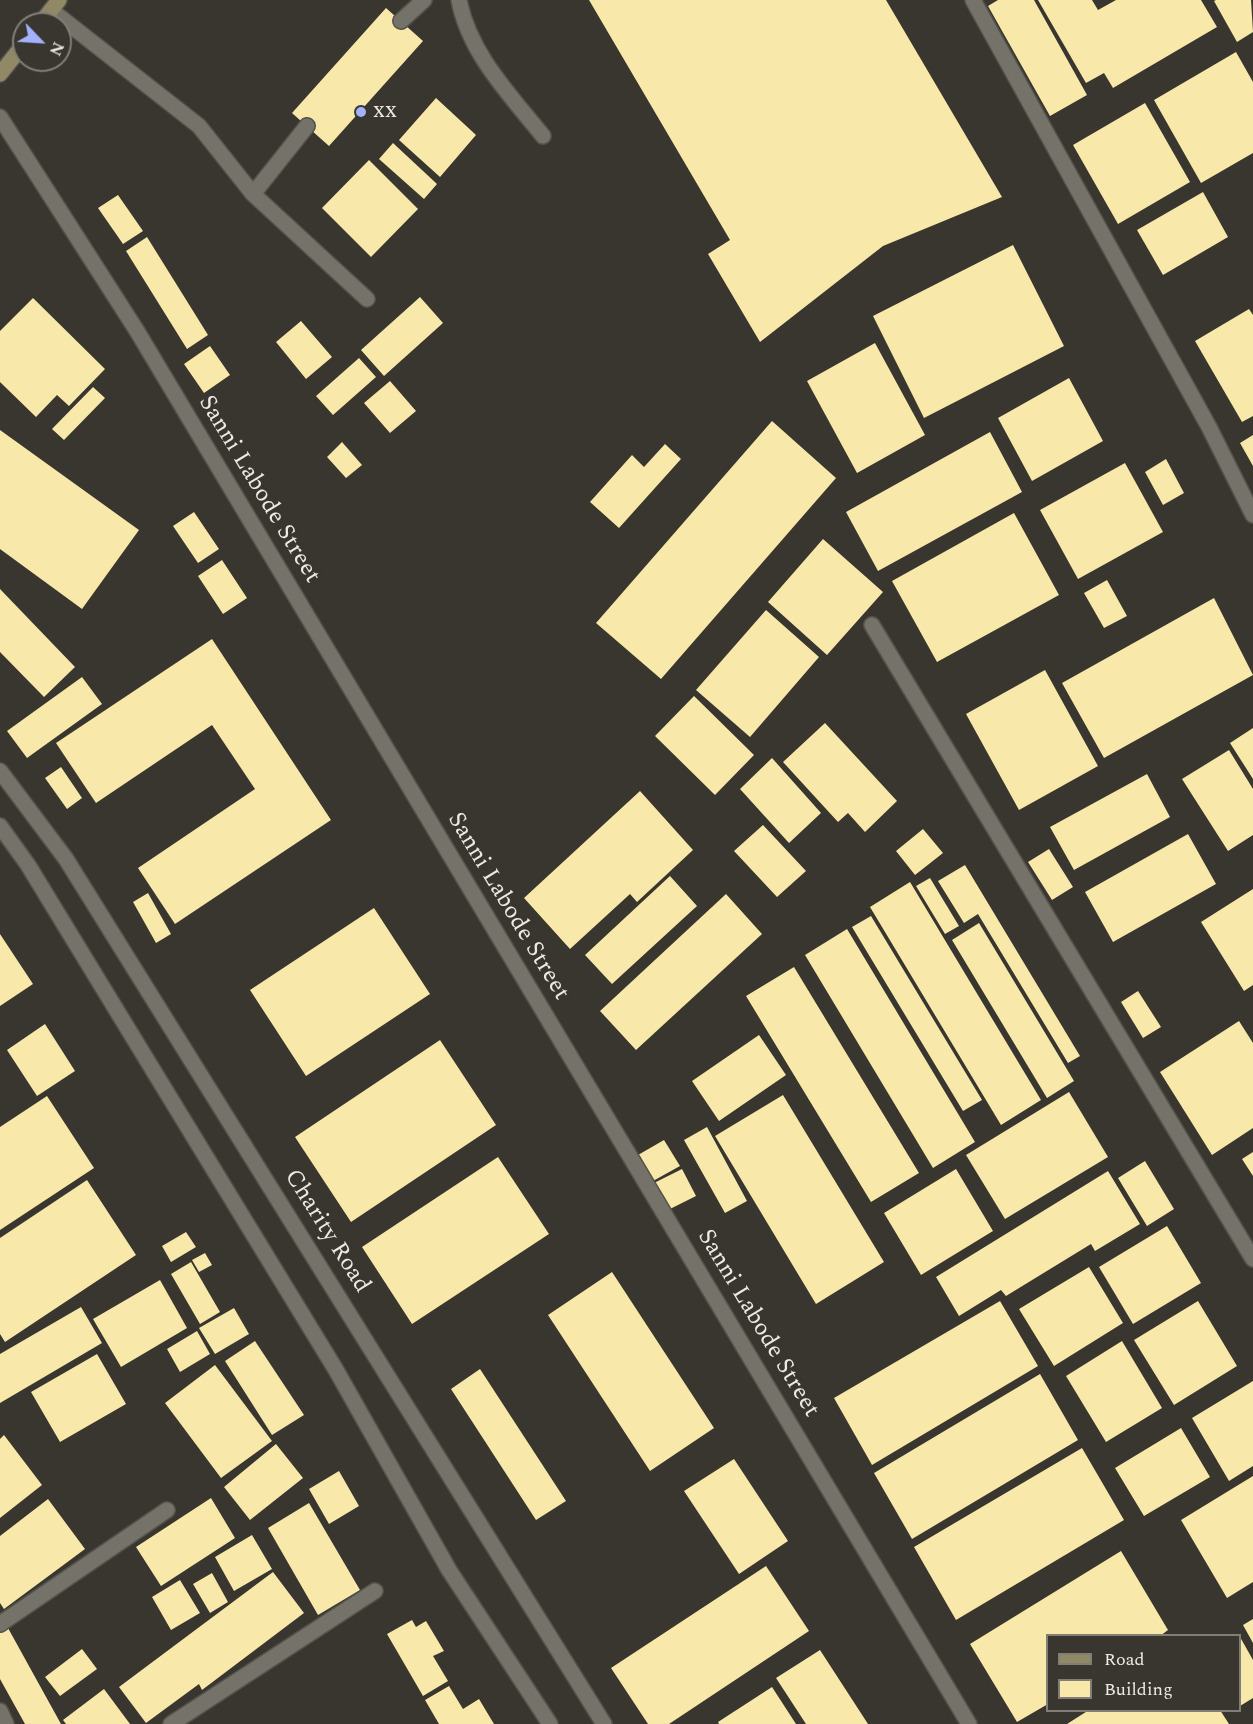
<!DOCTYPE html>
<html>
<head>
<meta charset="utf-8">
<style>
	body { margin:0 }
	#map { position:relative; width:1253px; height:1724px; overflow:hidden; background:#38362e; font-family:Spectral,serif }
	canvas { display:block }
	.legend { position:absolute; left:1046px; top:1634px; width:195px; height:78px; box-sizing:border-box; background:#38362e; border:2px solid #807e77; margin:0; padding:8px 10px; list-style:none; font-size:18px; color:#ebeae5 }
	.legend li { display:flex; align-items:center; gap:12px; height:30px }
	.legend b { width:30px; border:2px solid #807e77 }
	.north { position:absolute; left:12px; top:12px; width:60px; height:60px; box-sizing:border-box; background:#38362e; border:2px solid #807e77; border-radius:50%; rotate:115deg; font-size:16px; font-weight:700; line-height:24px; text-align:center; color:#ebeae5 }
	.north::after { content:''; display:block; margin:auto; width:21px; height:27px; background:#a3b2fd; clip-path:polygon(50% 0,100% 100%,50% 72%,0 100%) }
</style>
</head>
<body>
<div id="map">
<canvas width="1253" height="1724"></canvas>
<ul class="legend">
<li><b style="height:8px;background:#918866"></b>Road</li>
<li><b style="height:16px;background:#f8e8a9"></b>Building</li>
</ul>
<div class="north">N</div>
</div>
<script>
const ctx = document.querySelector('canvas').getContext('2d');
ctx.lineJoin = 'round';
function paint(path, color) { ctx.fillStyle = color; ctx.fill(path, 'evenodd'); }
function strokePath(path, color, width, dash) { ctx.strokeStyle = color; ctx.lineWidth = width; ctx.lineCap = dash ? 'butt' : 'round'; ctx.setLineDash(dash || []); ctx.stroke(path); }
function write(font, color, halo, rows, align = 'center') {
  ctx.font = font + ' Spectral,serif'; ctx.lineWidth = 6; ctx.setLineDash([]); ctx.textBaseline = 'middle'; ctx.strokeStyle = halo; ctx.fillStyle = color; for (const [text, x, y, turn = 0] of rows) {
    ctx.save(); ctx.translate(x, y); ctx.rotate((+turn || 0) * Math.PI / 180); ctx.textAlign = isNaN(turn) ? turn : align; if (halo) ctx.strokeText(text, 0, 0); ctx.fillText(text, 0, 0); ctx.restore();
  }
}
const building = new Path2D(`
	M589,0H886L1002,197L883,246L760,342L708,254L730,240Z
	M998,0H1034L1087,95L1050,116L988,6Z
	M1038,0H1092L1098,10L1116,0H1201L1217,27L1113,88L1104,73L1086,83Z
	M1216,0H1251L1253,32L1237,42L1214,1Z
	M386,8L423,41L329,146L292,113Z
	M1236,52L1253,82V153L1201,183L1154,100Z
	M436,98L476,135L440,177L399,140Z
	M1145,103L1190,182L1118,224L1073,145Z
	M393,143L437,184L424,199L379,159Z
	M369,160L418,209L371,257L322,208Z
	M1203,192L1228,237L1163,275L1137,230Z
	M118,195L143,231L123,244L98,208Z
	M147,237L208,335L187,349L126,251Z
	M1013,245L1064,346L924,418L873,316Z
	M420,297L443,323L384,376L361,350Z
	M33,298L105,369L69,406L57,395L36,417L0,382V331Z
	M1249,309L1253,315V416L1242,422L1195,341Z
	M301,321L332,357L306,379L276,342Z
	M875,343L925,435L857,473L807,381Z
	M210,346L230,375L204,393L184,364Z
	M359,358L376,377L333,415L316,396Z
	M1069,378L1103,441L1032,481L998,418Z
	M390,381L416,411L390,433L364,403Z
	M93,387L105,398L64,440L52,429Z
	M772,421L836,478L661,679L596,623Z
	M0,430L139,530L82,609L0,549Z
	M990,432L1022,492L878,571L846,512Z
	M1253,435V466L1240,443Z
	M342,442L362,465L346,478L327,457Z
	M665,444L681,459L619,528L590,502L632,455L644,467Z
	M1166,459L1184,493L1163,505L1145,472Z
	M1125,463L1163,532L1078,579L1040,510Z
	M194,512L219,549L198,563L173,526Z
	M1014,513L1059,595L937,662L892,581Z
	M823,539L883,592L827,655L768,602Z
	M222,560L247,598L223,614L198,576Z
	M1107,580L1127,616L1104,628L1084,593Z
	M0,589L75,667L44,697L0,652Z
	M1214,598L1253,675L1104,758L1062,683Z
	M766,610L819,657L750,737L696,690Z
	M212,639L331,820L175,924L138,868L255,789L212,725L96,803L56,743Z
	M1045,670L1098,766L1019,810L966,714Z
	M82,677L102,704L27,758L7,731Z
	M694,696L754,755L715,795L655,736Z
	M825,723L897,801L865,832L848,813L838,822L783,762Z
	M1253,728V779L1230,743Z
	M1229,750L1253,789V835L1228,851L1182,779Z
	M772,758L821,813L789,843L740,789Z
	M61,767L82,798L67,809L45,778Z
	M1147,774L1170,817L1074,870L1050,827Z
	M640,791L693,850L637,902L630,894L570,949L524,898Z
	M763,825L806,871L777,897L734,851Z
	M923,829L943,853L915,875L896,851Z
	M1188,834L1216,884L1113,942L1085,892Z
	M1049,849L1073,887L1052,900L1028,862Z
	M965,865L1080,1056L1068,1063L978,914L964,923L938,881Z
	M670,876L697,906L612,984L585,955Z
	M930,878L959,926L945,934L916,886Z
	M910,882L1041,1100L1001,1125L870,907Z
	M1253,889V985L1244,991L1201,922Z
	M148,893L171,934L156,943L133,902Z
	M726,894L762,934L636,1050L600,1011Z
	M374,908L430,994L306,1076L250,990Z
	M871,916L982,1100L963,1111L852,927Z
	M979,923L1074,1081L1047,1098L952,940Z
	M847,929L975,1142L933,1168L805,955Z
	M0,934L33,984L0,1006Z
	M794,967L919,1173L871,1202L746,996Z
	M1138,991L1161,1027L1143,1038L1121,1002Z
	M1239,1021L1253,1043V1128L1212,1155L1160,1072Z
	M45,1024L75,1071L37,1096L7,1050Z
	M759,1035L786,1075L719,1121L692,1081Z
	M440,1040L496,1125L351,1222L295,1137Z
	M1069,1092L1108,1157L1005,1219L966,1155Z
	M783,1095L884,1262L816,1304L715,1136Z
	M47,1096L94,1168L0,1230V1127Z
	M707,1127L747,1201L725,1213L684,1140Z
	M664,1140L680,1166L653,1181L638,1155Z
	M1253,1152V1176L1242,1159Z
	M498,1157L549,1234L412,1324L362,1247Z
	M1145,1161L1174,1209L1147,1226L1118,1178Z
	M682,1169L696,1196L668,1210L654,1183Z
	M956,1169L993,1231L921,1275L884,1213Z
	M1108,1171L1140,1224L1095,1251L1091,1244L1006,1296L1001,1290L959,1316L936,1277Z
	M87,1180L136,1255L5,1342L0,1334V1238Z
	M1167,1226L1201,1283L1133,1324L1099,1267Z
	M186,1232L196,1247L171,1262L162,1246Z
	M205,1253L212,1265L199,1272L192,1260Z
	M191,1262L220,1312L200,1324L171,1274Z
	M1089,1267L1123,1323L1054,1366L1019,1309Z
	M612,1272L714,1428L650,1471L548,1315Z
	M160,1280L187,1328L121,1367L93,1319Z
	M1000,1301L1038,1366L872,1465L834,1398Z
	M1198,1301L1237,1366L1174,1405L1134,1340Z
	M81,1307L102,1343L0,1403V1354Z
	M234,1308L249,1334L215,1354L199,1328Z
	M197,1331L210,1354L180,1372L167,1349Z
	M255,1341L304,1415L272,1435L225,1361Z
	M1122,1341L1162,1408L1106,1442L1066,1376Z
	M97,1354L126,1404L60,1442L31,1392Z
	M215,1365L272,1441L221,1478L165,1403Z
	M480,1369L566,1501L536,1520L451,1389Z
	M1040,1374L1078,1440L912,1539L874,1473Z
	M1253,1381V1466L1229,1481L1192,1418Z
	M1181,1428L1210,1477L1144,1516L1115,1468Z
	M4,1435L42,1485L0,1518V1439Z
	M276,1444L303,1478L250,1520L224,1487Z
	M1082,1448L1124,1520L956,1620L914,1547Z
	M734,1459L788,1541L739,1574L684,1491Z
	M339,1471L359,1506L329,1524L309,1489Z
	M1253,1476V1582L1227,1598L1181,1520Z
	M211,1498L235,1538L161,1586L136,1547Z
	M48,1499L85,1549L4,1609L0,1603V1536Z
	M309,1503L360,1590L318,1615L268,1528Z
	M252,1535L272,1569L234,1591L215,1557Z
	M1121,1551L1168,1630L1160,1636H1048V1704L1017,1722L970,1644Z
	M766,1566L809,1631L669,1724H648L611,1668Z
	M273,1572L304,1613L202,1690L199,1684L146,1723L119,1687Z
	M212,1573L228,1602L210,1613L193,1584Z
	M180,1580L200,1613L171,1630L152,1597Z
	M1253,1619V1643L1243,1625Z
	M412,1620L416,1627L426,1621L444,1651L433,1656L448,1681L423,1696L387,1634Z
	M8,1628L61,1724H25L0,1679V1633Z
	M1240,1637L1253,1660V1698L1240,1706Z
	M82,1649L97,1669L60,1696L45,1677Z
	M820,1650L868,1724H806L776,1678Z
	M449,1686L463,1709L479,1699L494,1724H439L425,1700Z
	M772,1687L796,1724H719L718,1722Z
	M104,1689L130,1724H66L63,1720Z
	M1089,1710H1220L1229,1724H1067Z`);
const service = new Path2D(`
	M459,0C469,53 510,95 543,136
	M51,10L199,126L253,194L367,299
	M401,21L424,0
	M253,194L307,126
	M0,1624L167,1510
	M171,1724L375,1591`);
const minor = new Path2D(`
	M973,0L1209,427L1253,515
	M0,117L137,331L969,1724
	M872,625L1253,1259
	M0,1711L6,1724`);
const tertiary = new Path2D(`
	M0,771L66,859L604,1724
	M0,826L28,865L336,1370L449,1570L550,1724`);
const secondary = new Path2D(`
	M40,24L59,0
	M0,74L24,44`);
const markers = [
	[361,112,6,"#a3b2fd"]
];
const poiNames = [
	["xx",373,112]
];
const streetNames = [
	["Sanni Labode Street",258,490,59],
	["Sanni Labode Street",507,907,59],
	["Charity Road",326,1232,58],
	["Sanni Labode Street",757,1324,59]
];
paint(building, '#f8e8a9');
strokePath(service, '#54524c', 18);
strokePath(minor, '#54524c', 18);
strokePath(tertiary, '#54524c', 18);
strokePath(secondary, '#54524c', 18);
strokePath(service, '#747269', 15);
strokePath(minor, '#747269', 15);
strokePath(tertiary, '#747269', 15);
strokePath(secondary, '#918866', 15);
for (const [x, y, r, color] of markers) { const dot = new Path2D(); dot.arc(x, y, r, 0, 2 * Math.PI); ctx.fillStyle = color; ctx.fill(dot); strokePath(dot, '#38362e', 2); }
write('24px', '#ebeae5', '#38362e', poiNames, 'left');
write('24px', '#ebeae5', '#38362e', streetNames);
</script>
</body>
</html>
